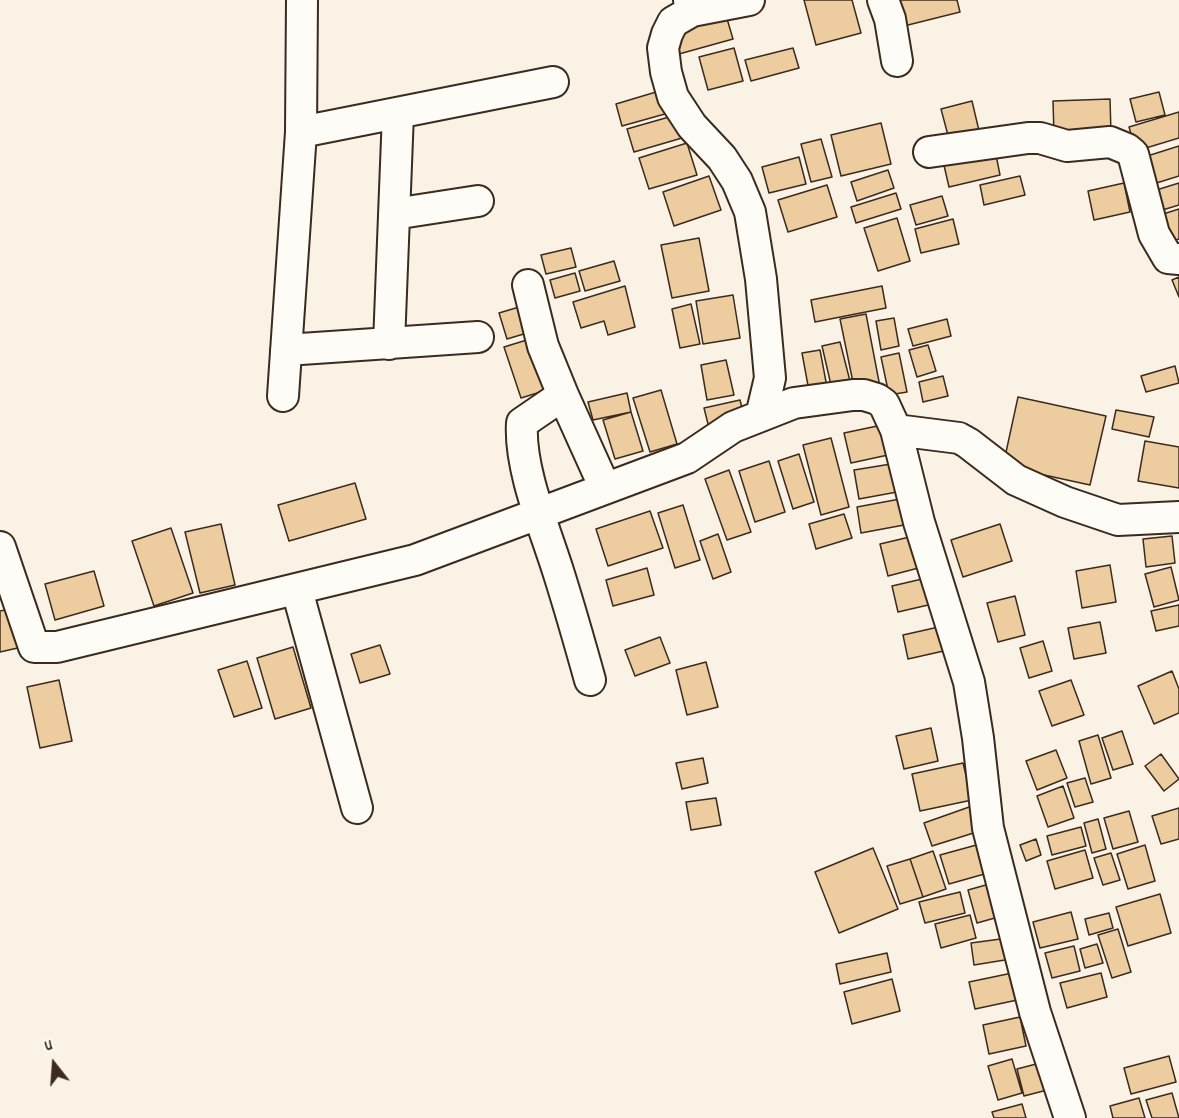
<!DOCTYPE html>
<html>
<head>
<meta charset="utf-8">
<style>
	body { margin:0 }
	#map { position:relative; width:1179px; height:1118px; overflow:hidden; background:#faf3e5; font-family:Dekko,sans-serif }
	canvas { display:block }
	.north { position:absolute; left:24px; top:1034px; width:60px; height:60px; -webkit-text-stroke:4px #fdfcf7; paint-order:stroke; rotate:343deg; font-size:16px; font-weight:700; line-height:24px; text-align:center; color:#3b2a1e }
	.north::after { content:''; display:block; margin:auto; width:21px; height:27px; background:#3b2a1e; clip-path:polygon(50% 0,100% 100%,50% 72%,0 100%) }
</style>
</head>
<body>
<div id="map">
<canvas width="1179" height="1118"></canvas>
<div class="north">U</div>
</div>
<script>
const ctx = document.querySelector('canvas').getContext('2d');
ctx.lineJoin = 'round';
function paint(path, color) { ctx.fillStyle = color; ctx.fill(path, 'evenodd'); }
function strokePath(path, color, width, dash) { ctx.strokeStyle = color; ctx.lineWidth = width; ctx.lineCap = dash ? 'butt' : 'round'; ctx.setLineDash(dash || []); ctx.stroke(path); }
const building = new Path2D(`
	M804,0H852L861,33L816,45Z
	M888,0H957L960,12L896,28Z
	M725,12L733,39L679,54L671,27Z
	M734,48L743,81L708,90L699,57Z
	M793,48L799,68L751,81L745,60Z
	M666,89L672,112L622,126L616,104Z
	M1159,92L1165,115L1136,122L1130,99Z
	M1110,99L1111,133L1054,135L1053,101Z
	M972,101L980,135L950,143L941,109Z
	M1179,112V138L1136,151L1129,127Z
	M676,115L682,138L634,152L627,129Z
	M881,123L891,164L841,176L831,135Z
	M821,139L832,177L811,182L801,144Z
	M687,143L697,175L649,189L639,158Z
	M1179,146V176L1150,185L1141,158Z
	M995,150L1000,175L949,187L943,161Z
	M799,157L806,184L769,193L762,167Z
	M888,170L894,188L857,201L851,182Z
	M709,176L721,210L674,226L663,192Z
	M1020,176L1025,195L984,205L980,185Z
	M1124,183L1130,212L1094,220L1088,191Z
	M1179,183V205L1156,212L1150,192Z
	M827,185L837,217L788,232L778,200Z
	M896,193L901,209L856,223L851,207Z
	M942,196L948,216L916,225L910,205Z
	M1179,209V239L1166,243L1157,216Z
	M897,218L910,261L878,271L864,228Z
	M953,219L959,244L921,253L915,229Z
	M699,238L709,291L672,298L661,245Z
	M571,248L576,267L546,274L541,255Z
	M614,261L620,281L585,291L579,271Z
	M575,273L580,291L555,298L550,280Z
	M1179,277V297L1172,280Z
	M625,286L635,327L608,335L604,321L581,328L573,302Z
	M882,286L886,308L815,322L811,300Z
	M733,295L740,338L703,344L696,301Z
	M691,304L700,344L680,348L672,309Z
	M519,307L527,333L507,339L499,313Z
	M866,314L880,387L855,392L840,319Z
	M894,318L899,346L881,350L876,321Z
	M947,319L951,336L913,346L908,329Z
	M530,339L547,390L521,398L504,347Z
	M840,342L850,381L831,385L822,346Z
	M928,345L936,371L917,377L909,350Z
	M820,350L827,387L809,391L802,353Z
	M899,353L907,392L889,395L881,357Z
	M726,360L734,395L707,400L701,365Z
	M1175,366L1179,383L1146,392L1141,376Z
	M943,376L948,396L923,402L919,382Z
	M661,390L677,444L650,452L633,398Z
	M627,393L631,412L593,420L588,402Z
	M1018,397L1106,416L1090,485L1003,466Z
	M740,400L745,420L709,428L704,408Z
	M1116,410L1154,417L1149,437L1112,429Z
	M631,412L643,451L615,459L603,420Z
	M882,425L888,455L851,463L844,433Z
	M831,438L849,507L821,515L803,445Z
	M1145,441L1179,447V488L1138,481Z
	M799,454L814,502L793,509L778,461Z
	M769,461L785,512L755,522L739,471Z
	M891,464L897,492L859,499L854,470Z
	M729,470L751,532L727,540L705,479Z
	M355,483L366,519L289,541L278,505Z
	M900,499L904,525L861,533L857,507Z
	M683,505L700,560L675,568L658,513Z
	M650,511L663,548L608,566L596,529Z
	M844,514L852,538L816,549L809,524Z
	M221,524L235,585L200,593L185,532Z
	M1000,524L1012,561L963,577L951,540Z
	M171,528L193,593L154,606L132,541Z
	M718,534L731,572L713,579L700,541Z
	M918,535L926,566L888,576L880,544Z
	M1172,536L1175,563L1146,567L1143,539Z
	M1110,565L1116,602L1082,608L1076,571Z
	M1171,567L1179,600L1154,607L1145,574Z
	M647,568L654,595L613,606L606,580Z
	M94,571L104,606L55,620L45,584Z
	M935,576L941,602L898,612L892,586Z
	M1015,596L1025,635L998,642L987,603Z
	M1179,605V626L1156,631L1151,611Z
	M14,608L22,647L0,652V611Z
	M1100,622L1106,653L1074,659L1068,628Z
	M943,626L948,650L908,659L903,635Z
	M660,637L670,663L635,676L625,650Z
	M1043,641L1052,671L1029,678L1020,648Z
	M380,645L390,674L360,683L351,654Z
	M293,647L311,708L275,719L257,658Z
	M247,661L262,708L234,717L218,670Z
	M706,662L718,707L687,715L676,670Z
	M1172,671L1179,689V713L1154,724L1138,686Z
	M59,680L72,741L40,748L27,687Z
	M1071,680L1084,715L1052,726L1039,691Z
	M931,728L938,761L904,769L896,736Z
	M1122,731L1133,764L1113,770L1102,738Z
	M1098,735L1111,778L1091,784L1079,741Z
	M1056,750L1067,778L1037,790L1026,761Z
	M1161,754L1179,779L1164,791L1145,766Z
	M703,758L708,783L682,789L676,763Z
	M963,763L972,800L920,811L912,774Z
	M1085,778L1093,802L1075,807L1067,783Z
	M1063,786L1074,818L1048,827L1037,796Z
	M716,798L721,825L691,830L686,802Z
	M972,806L980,831L932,846L924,823Z
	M1179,808V839L1161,844L1152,816Z
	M1129,811L1138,842L1113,849L1104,818Z
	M1098,819L1106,849L1092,853L1084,823Z
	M1081,827L1086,846L1052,855L1047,836Z
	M1036,839L1041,855L1026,861L1020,845Z
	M980,844L988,873L949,884L940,855Z
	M1145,845L1155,881L1128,889L1117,854Z
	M873,848L898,909L839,933L815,872Z
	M1085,850L1093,878L1055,889L1047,861Z
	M933,851L946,889L923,897L910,859Z
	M1111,853L1120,880L1103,885L1094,858Z
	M910,859L923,897L900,904L887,866Z
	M993,883L1002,916L977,923L968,890Z
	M960,892L965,913L925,923L919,902Z
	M1160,894L1171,933L1128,946L1116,907Z
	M1071,912L1078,939L1040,948L1033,922Z
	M1109,913L1113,928L1089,935L1085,919Z
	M970,915L976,938L941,948L935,924Z
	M1118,929L1131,972L1112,978L1098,935Z
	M1008,938L1011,959L974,965L971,943Z
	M1097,944L1103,963L1085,968L1080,949Z
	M1074,946L1080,971L1052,978L1045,953Z
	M887,953L891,972L840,984L836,964Z
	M1017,972L1022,999L975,1009L969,982Z
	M1101,973L1107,997L1067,1008L1060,983Z
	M892,979L900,1011L852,1024L844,992Z
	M1020,1017L1026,1046L989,1054L983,1025Z
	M1169,1056L1176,1082L1131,1094L1124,1068Z
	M1012,1059L1022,1093L998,1100L988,1066Z
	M1040,1063L1047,1090L1024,1096L1017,1069Z
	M1172,1093L1179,1118H1152L1146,1100Z
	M1139,1098L1145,1118H1113L1110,1106Z
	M1022,1104L1026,1118H994L992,1112Z`);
const minor = new Path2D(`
	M689,0L692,11L749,0
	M883,0L890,19L897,61
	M692,11L673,22L667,34L663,48L666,72L673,97L692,126L722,158L737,181L750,212L761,279L770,378L761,416
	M301,132L553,82
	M929,152L1028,138H1040L1067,146L1110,142L1127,149L1133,154L1154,234L1168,258L1179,259
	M394,214L478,201
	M528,285L543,346L563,395L522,423C519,469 545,529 559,574C570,609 580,644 590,680
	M389,344L398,113
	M286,350L478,337
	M563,395L605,488
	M283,396L301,132L302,0
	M896,430L959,438L968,443L1016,480L1065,502L1118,520L1179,517
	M0,547L34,647H57L415,560L687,458L733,427L794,403L853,395H864L877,399L884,404L896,430L919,522L969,682L978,738L988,828L1035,1012L1070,1118
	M297,590L357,808`);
paint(building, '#edcd9f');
strokePath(building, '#3b2a1e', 1.5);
strokePath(minor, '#3b2a1e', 34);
strokePath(minor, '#fdfcf7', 30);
</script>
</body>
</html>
